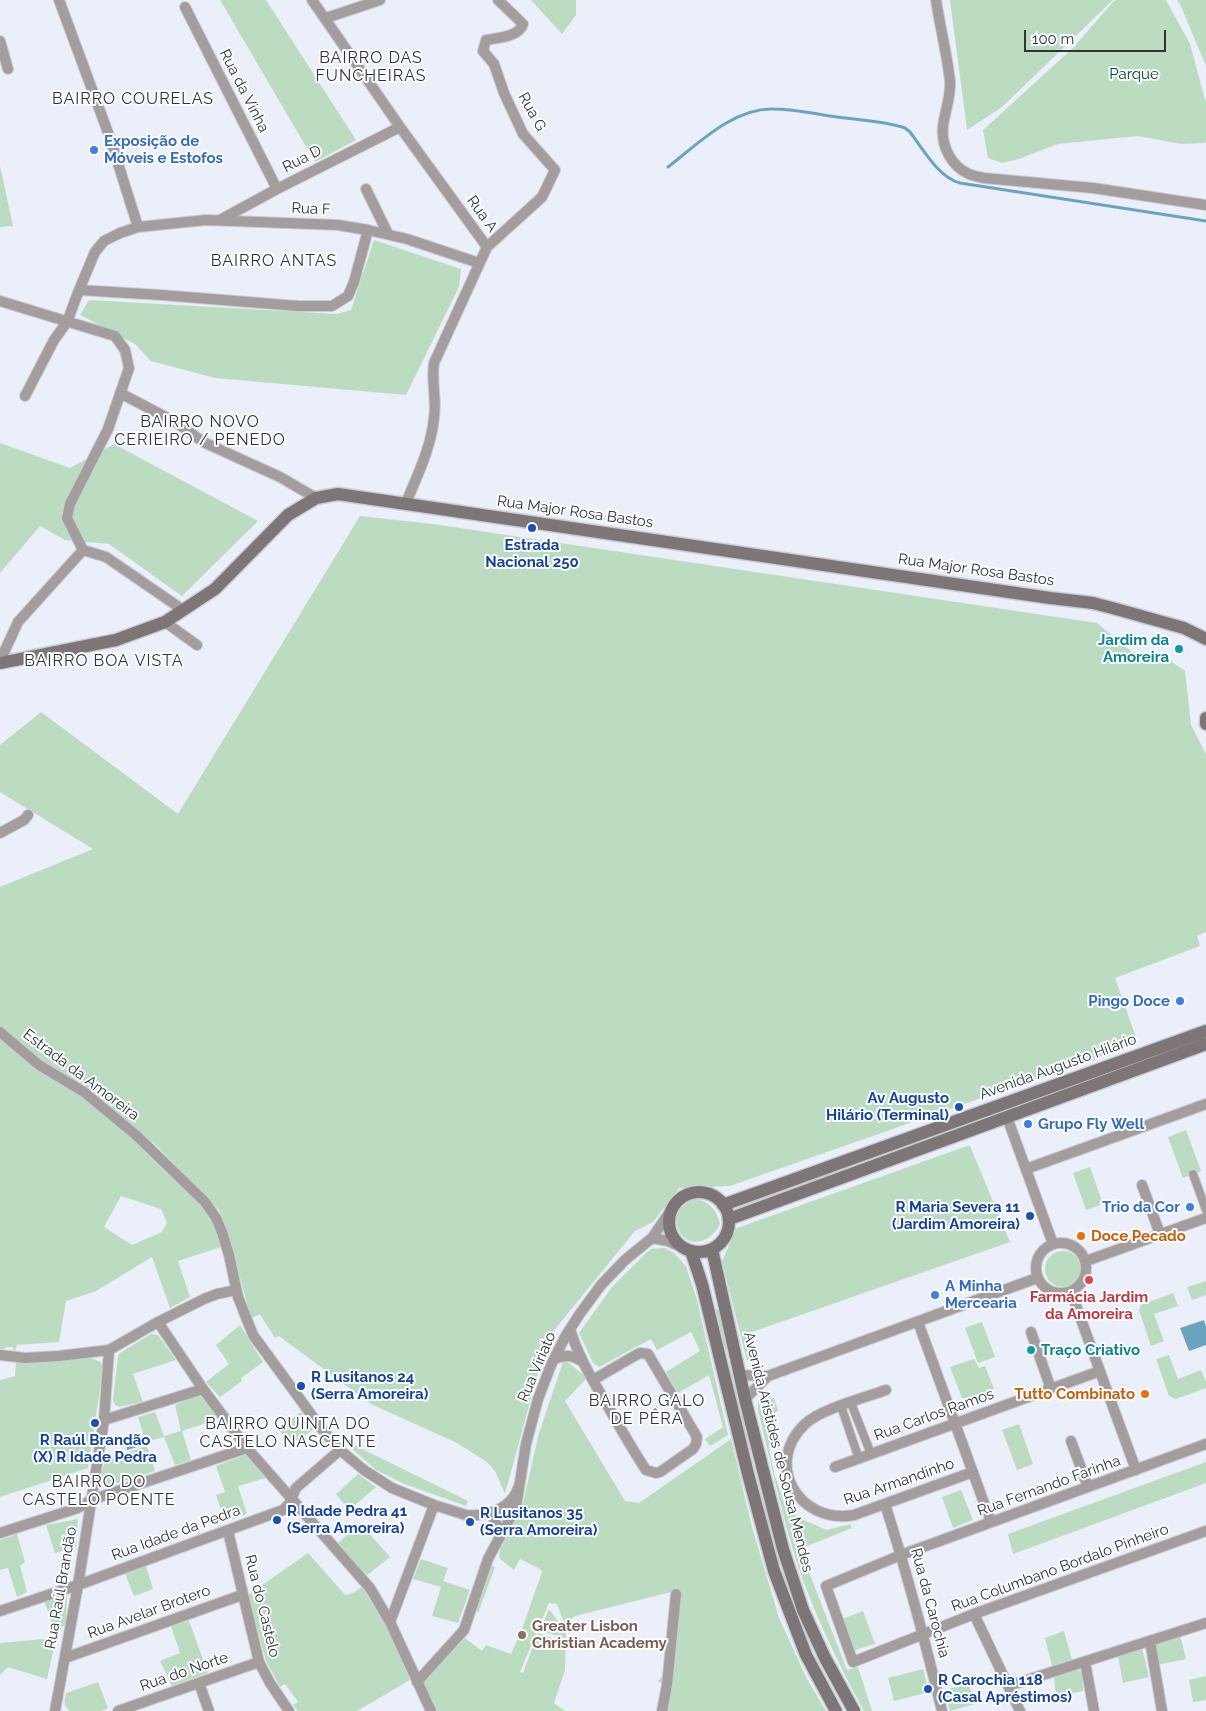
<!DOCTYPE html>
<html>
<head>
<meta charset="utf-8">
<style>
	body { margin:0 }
	#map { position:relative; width:1206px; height:1711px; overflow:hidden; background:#eaeff9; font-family:Raleway,sans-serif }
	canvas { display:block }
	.scale { position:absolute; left:1024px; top:30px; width:142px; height:22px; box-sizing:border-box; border:2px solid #323337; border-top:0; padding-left:6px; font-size:15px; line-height:18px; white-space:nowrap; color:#323337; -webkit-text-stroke:4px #fbfcfe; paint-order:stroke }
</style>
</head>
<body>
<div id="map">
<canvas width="1206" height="1711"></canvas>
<div class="scale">100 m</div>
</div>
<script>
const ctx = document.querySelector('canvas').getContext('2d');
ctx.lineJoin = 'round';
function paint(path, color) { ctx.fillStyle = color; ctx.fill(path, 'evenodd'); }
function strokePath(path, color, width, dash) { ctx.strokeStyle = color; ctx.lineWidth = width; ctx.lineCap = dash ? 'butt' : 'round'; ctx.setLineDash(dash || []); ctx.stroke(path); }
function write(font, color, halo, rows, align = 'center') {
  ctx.font = font + ' Raleway,sans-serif'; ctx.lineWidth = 4; ctx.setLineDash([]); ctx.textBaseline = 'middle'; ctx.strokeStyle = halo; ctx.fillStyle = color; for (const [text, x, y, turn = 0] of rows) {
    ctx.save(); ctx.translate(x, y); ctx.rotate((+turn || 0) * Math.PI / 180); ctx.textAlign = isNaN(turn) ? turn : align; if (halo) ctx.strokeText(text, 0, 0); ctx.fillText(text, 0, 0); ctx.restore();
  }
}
const green = new Path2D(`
	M220,0H266L356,140L315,162Z
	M531,0H576V15L562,34Z
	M950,0H1113L1002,107L967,130Z
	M1116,0H1166L1190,44L1206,103V141L1205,143L1181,144L1138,136L1058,144L1019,159L1002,163L988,158L983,130L1073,48L1112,3Z
	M1177,0H1206V66L1180,4Z
	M0,166L13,226L0,227Z
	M374,240L461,269L459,287L406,395L215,378L151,361L135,344L80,315L89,300L337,314L351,310Z
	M0,443L70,468L114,444L258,521L182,596L109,544L65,540L40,526L0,573Z
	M360,516L433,524L1097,623L1132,652L1162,655L1185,671L1191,725L1206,754V932L1197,936L1200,946L1115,978L1138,1043L730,1186L679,1188L653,1222L635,1231L547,1339L505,1494L495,1471L487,1462L457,1443L371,1404L279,1336L275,1338L260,1314L251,1318L231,1244L219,1210L152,1141L145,1152L197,1200L214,1226L221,1247L178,1261L190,1297L170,1308L152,1257L96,1291L66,1301L59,1342L17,1345L15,1351L12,1347H6L3,1350H0V887L93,849L0,792V745L41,712L178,814ZM121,1196L161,1209L167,1223L162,1232L132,1245L104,1227Z
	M1186,1130L1201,1171L1183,1178L1168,1137Z
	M967,1146H970L1010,1242L749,1333L754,1355L747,1361L722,1261L737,1228Z
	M1090,1167L1103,1204L1086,1210L1073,1173Z
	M692,1199C708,1200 716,1208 720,1224C705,1253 672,1245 677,1211Z
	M661,1248H665L674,1253L686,1266L697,1300L728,1435L710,1446L705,1439L723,1427L709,1375L678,1393L666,1372L700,1351L691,1332L657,1350L651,1339L599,1367L593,1363L579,1333L612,1287L646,1253L651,1249Z
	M1045 1269a18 18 0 1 1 36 0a18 18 0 1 1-36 0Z
	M1206,1281V1295L1192,1300L1187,1287Z
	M1173,1293L1178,1306L1154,1314L1164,1341L1151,1346L1139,1310L1141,1305Z
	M719,1309L729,1348L724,1350L713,1310Z
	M982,1322L995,1357L978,1363L965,1328Z
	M240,1325L263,1362L241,1378L242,1381L220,1397L206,1382L229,1364L216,1345Z
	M151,1334L158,1335L176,1360L133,1374L143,1402L119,1407L115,1405L113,1400L118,1356L120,1353Z
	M1169,1355L1178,1379L1201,1370L1206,1382V1388L1176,1399L1169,1396L1156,1359Z
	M73,1358H91L101,1362L103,1369L88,1468L0,1497V1380L15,1376L16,1363Z
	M564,1359L587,1378L565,1401L625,1501L639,1503L731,1439L752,1527L779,1618L807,1679L826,1711H660L664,1685L658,1681L664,1674L671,1592L575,1616L566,1623L565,1670L554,1703L565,1711H436L423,1683L465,1638L482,1651L486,1645L511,1654L522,1629L542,1572L540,1569L520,1559L514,1570L499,1558L500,1550L523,1503L539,1433ZM549,1603L557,1604L565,1625L564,1626L560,1624L549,1609L540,1630L563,1638V1642L538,1633L523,1673L520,1672Z
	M974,1359L979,1368L985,1366L994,1389L965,1399L962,1398L950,1367Z
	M739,1391L748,1433L744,1434L734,1392Z
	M770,1395L771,1399L774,1398L778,1410L775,1413L769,1448L774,1473L786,1508L801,1519L827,1530L850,1524L852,1528L800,1549L847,1670L858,1667L872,1711H864C839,1665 816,1618 799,1569C782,1517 771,1463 758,1410V1400Z
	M196,1396L202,1397L219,1419L182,1431L191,1460L175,1465L164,1437L146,1442L138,1417L155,1412L164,1436L181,1431L175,1405Z
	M301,1412L314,1429L291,1444L278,1429Z
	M1019,1424L1033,1464L1017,1470L1002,1430Z
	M354,1445L468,1501L466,1506L402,1483L376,1470L351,1448Z
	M147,1446L155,1471L106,1487L102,1485L99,1480L106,1459Z
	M245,1455L266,1478L238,1486L247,1514L225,1522L216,1495L225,1492L216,1466Z
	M1206,1462V1483L1013,1554L1008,1534Z
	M358,1474L376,1487L349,1510L336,1494Z
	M961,1490L973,1520L953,1528L942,1497Z
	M78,1519L76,1547L55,1553L46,1525Z
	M360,1523L390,1557L366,1576L338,1543Z
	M17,1534L25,1562L20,1566L27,1592L17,1597L8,1568L0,1570V1540Z
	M308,1553L345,1595L353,1593L362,1587L386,1625L410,1680L357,1711H298L293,1705L298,1702L285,1684L280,1687L266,1661L248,1595Z
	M421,1559L448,1568L443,1581L470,1590L458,1623L432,1616L441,1587L413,1579Z
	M145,1563L153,1589L134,1596L124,1571Z
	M491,1565L495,1567L478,1613L476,1610Z
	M64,1595L67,1596L66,1625L54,1629L44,1600Z
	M863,1611L875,1644L855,1650L842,1619Z
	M189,1621L208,1673L172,1686L160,1661L180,1653L171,1626Z
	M1064,1631L1072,1660L1052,1666L1045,1638Z
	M1180,1635L1186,1659L1157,1665L1154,1642Z
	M56,1638L47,1679L8,1667L0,1675V1643Z
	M1142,1648L1149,1677L1123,1683L1118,1656Z
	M923,1669L929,1692L894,1701L888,1678Z
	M1077,1669L1082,1673L1083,1691L1056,1696L1054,1677Z
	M1206,1676V1700L1193,1702L1189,1680Z
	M98,1682L108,1708L101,1711H70C63,1705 64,1702 66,1693Z
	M969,1684L975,1704L950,1711L944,1690Z`);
const water = new Path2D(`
	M1204,1320L1206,1326V1345L1189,1351L1180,1328Z
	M143,1440H145L147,1444L127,1450L126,1443L142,1442Z`);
const stream = new Path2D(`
	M668,167C698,144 733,108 773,109C794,109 816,114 837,117C858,120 886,121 905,128L910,132C923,149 938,177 960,183L1206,221`);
const pedestrian = new Path2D(`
	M1193,1174L1206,1210
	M851,1403L871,1454
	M841,1406L859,1459`);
const minor = new Path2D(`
	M59,0L110,138L138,227
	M312,0L400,127L487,247L434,363C431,381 437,400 434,418C431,448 417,476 406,503
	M936,0C940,27 947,54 950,81C951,97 945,111 943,126C941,146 951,166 969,174C973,176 980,177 984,178L1093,188L1206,205
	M185,7L277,189
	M326,18L380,0
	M0,41L8,69
	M366,189L388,234
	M220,220L277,189L400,127
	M487,247L542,197L555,170L523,134L504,93L494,64L483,51L486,40C497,38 519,37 523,24L498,0
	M79,290L95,252L104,241L120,233L138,227L206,220L338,225L368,230L407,239L479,263
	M0,301L115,336L125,350L129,368L108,429L70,504L67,518L83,550L18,622L0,661
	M120,393L177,423L203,442L280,477L316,498
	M25,396L54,340L67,322L79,290L161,295L298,306H332L348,296L354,282L368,230
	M83,550L106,557L183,610
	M165,622L197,645
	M0,833L24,820L28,815
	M0,1032L39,1065L84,1092L137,1136L205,1202L216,1218L222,1232L229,1255L238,1297L253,1335L321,1428L340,1450L364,1470L392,1488L434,1505L466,1515C489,1517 512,1508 519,1486
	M1007,1117L1053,1244
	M1026,1169L1206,1104
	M1142,1185L1160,1234
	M652,1238L668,1241L681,1247
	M1036 1268a25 25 0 1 1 50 0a25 25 0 1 1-50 0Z
	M1086,1261L1206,1218
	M1071,1292L1136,1470
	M158,1322L203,1389L247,1448L370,1588L390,1622L431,1711
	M918,1322L991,1522
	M570,1329C578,1356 592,1379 606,1403C619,1426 632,1449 646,1470L656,1473L660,1472L693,1449L696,1444L697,1437L648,1354L640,1353L636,1355L593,1380
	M1031,1332L1051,1389
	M0,1355L25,1358L59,1356L109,1350L158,1322L204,1299L217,1294L236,1290
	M554,1359C566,1354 572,1355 583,1362
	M740,1375L768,1376L1037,1278
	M886,1390C864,1398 821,1409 805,1424C763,1464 799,1525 854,1515L973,1472
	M745,1399L768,1376
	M104,1420L203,1389
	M1071,1441L1088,1487
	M1206,1444L901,1555L826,1586L853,1662L974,1614L1206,1531
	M835,1467L1100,1371
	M885,1504C907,1573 925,1641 942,1711
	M491,1512L501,1535
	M228,1531L259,1662L270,1683L289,1711
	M0,1533L78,1508L91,1500L247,1448
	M0,1611L78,1585L283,1510L289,1504L296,1488L340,1450
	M974,1614L1020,1711
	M390,1622L434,1505
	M1150,1641L1162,1711
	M65,1658L242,1595
	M1085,1662L1094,1711
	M417,1682L464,1630L488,1559L516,1507L526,1444L538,1399L551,1365L565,1337L579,1315L601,1285L625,1260L652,1238L673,1207
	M199,1683L209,1711
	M1008,1686L1206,1623
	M55,1711L78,1585L104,1420L109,1350
	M118,1711L259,1662
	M662,1711L667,1685L676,1594`);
const secondary = new Path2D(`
	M0,663L116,640L165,622L215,589L288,515L316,498L338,494L1050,598L1093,603L1116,609L1184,628L1206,639
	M1206,718V724
	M669 1222a30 30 0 1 1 60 0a30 30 0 1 1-60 0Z
	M723,1205L1206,1031
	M729,1219L1206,1044
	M712,1249L745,1399L783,1549L803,1610L825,1658L854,1711
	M691,1251L702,1284L748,1474L774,1571L806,1655L836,1711`);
const markers = [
	[94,150,5,"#3f7fe0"],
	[532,528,5,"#1a4fb4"],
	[1179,649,5,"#0f9aa8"],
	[1180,1001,5,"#3f7fe0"],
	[959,1107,5,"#1a4fb4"],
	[1028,1124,5,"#3f7fe0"],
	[1190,1207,5,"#3f7fe0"],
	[1030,1216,5,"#1a4fb4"],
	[1081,1236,5,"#e8710a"],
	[1089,1280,5,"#e0444e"],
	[935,1295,5,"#3f7fe0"],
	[1031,1350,5,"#0f9aa8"],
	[301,1386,5,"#1a4fb4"],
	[1145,1394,5,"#e8710a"],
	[95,1423,5,"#1a4fb4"],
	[277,1520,5,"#1a4fb4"],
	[470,1522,5,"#1a4fb4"],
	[522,1635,5,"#8d6e63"],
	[928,1689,5,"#1a4fb4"]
];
const parkNames = [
	["Parque",1134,74]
];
const streetNames = [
	["Rua da Vinha",244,91,63],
	["Rua G",532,112,61],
	["Rua D",302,159,-27],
	["Rua F",311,209,2],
	["Rua A",482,214,54],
	["Rua Major Rosa Bastos",575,512,8],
	["Rua Major Rosa Bastos",976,570,8],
	["Avenida Augusto Hilário",1058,1067,-20],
	["Estrada da Amoreira",81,1075,37],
	["Rua Viriato",537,1367,-67],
	["Rua Carlos Ramos",934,1415,-20],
	["Avenida Aristides de Sousa Mendes",778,1452,76],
	["Rua Armandinho",899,1482,-19],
	["Rua Fernando Farinha",1049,1486,-20],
	["Rua Idade da Pedra",176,1533,-20],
	["Rua Columbano Bordalo Pinheiro",1060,1568,-20],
	["Rua Raúl Brandão",61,1588,-80],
	["Rua da Carochia",930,1603,75],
	["Rua do Castelo",262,1606,76],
	["Rua Avelar Brotero",149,1612,-20],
	["Rua do Norte",184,1672,-19]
];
const shopNames = [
	["Exposição de",104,141],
	["Móveis e Estofos",104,158],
	["Pingo Doce",1170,1001,"right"],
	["Grupo Fly Well",1038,1124],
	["Trio da Cor",1180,1207,"right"],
	["A Minha",945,1286],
	["Mercearia",945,1303]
];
const transitNames = [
	["Estrada",532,545,"center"],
	["Nacional 250",532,562,"center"],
	["Av Augusto",949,1098,"right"],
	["Hilário (Terminal)",949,1115,"right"],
	["R Maria Severa 11",1020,1207,"right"],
	["(Jardim Amoreira)",1020,1224,"right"],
	["R Lusitanos 24",311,1377],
	["(Serra Amoreira)",311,1394],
	["R Raúl Brandão",95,1440,"center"],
	["(X) R Idade Pedra",95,1457,"center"],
	["R Idade Pedra 41",287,1511],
	["(Serra Amoreira)",287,1528],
	["R Lusitanos 35",480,1513],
	["(Serra Amoreira)",480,1530],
	["R Carochia 118",938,1680],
	["(Casal Apréstimos)",938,1697]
];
const cultureNames = [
	["Jardim da",1169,640],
	["Amoreira",1169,657],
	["Traço Criativo",1041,1350,"left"]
];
const foodNames = [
	["Doce Pecado",1091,1236],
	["Tutto Combinato",1135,1394,"right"]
];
const healthNames = [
	["Farmácia Jardim",1089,1297],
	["da Amoreira",1089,1314]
];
const educationNames = [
	["Greater Lisbon",532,1626],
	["Christian Academy",532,1643]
];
const neighbourhoodNames = [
	["BAIRRO DAS",371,58],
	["FUNCHEIRAS",371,76],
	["BAIRRO COURELAS",133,99],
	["BAIRRO ANTAS",274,261],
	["BAIRRO NOVO",200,422],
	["CERIEIRO / PENEDO",200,440],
	["BAIRRO BOA VISTA",104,661],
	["BAIRRO GALO",647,1401],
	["DE PÊRA",647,1419],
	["BAIRRO QUINTA DO",288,1424],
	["CASTELO NASCENTE",288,1442],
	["BAIRRO DO",99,1482],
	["CASTELO POENTE",99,1500]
];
paint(green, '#bcdcc1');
paint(water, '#6aa4be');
strokePath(stream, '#6aa4be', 3);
strokePath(pedestrian, '#c9cdd6', 10);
strokePath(minor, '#c9cdd6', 12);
strokePath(secondary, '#c9cdd6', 15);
strokePath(pedestrian, '#a39d9d', 8);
strokePath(minor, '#a39d9d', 10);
strokePath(secondary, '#7e7676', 12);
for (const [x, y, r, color] of markers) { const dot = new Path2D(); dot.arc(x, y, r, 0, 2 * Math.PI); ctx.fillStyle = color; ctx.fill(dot); strokePath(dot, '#fbfcfe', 2); }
write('15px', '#004b1d', '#fbfcfe', parkNames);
write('15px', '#323337', '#fbfcfe', streetNames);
write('bold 15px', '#366cbe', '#fbfcfe', shopNames, 'left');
write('bold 15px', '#164399', '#fbfcfe', transitNames, 'left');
write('bold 15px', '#0d838f', '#fbfcfe', cultureNames, 'right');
write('bold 15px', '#c56008', '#fbfcfe', foodNames, 'left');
write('bold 15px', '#be3a42', '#fbfcfe', healthNames);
write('bold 15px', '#785e54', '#fbfcfe', educationNames, 'left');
ctx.letterSpacing = '1px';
write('16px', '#323337', '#fbfcfe', neighbourhoodNames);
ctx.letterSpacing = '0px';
</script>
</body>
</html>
